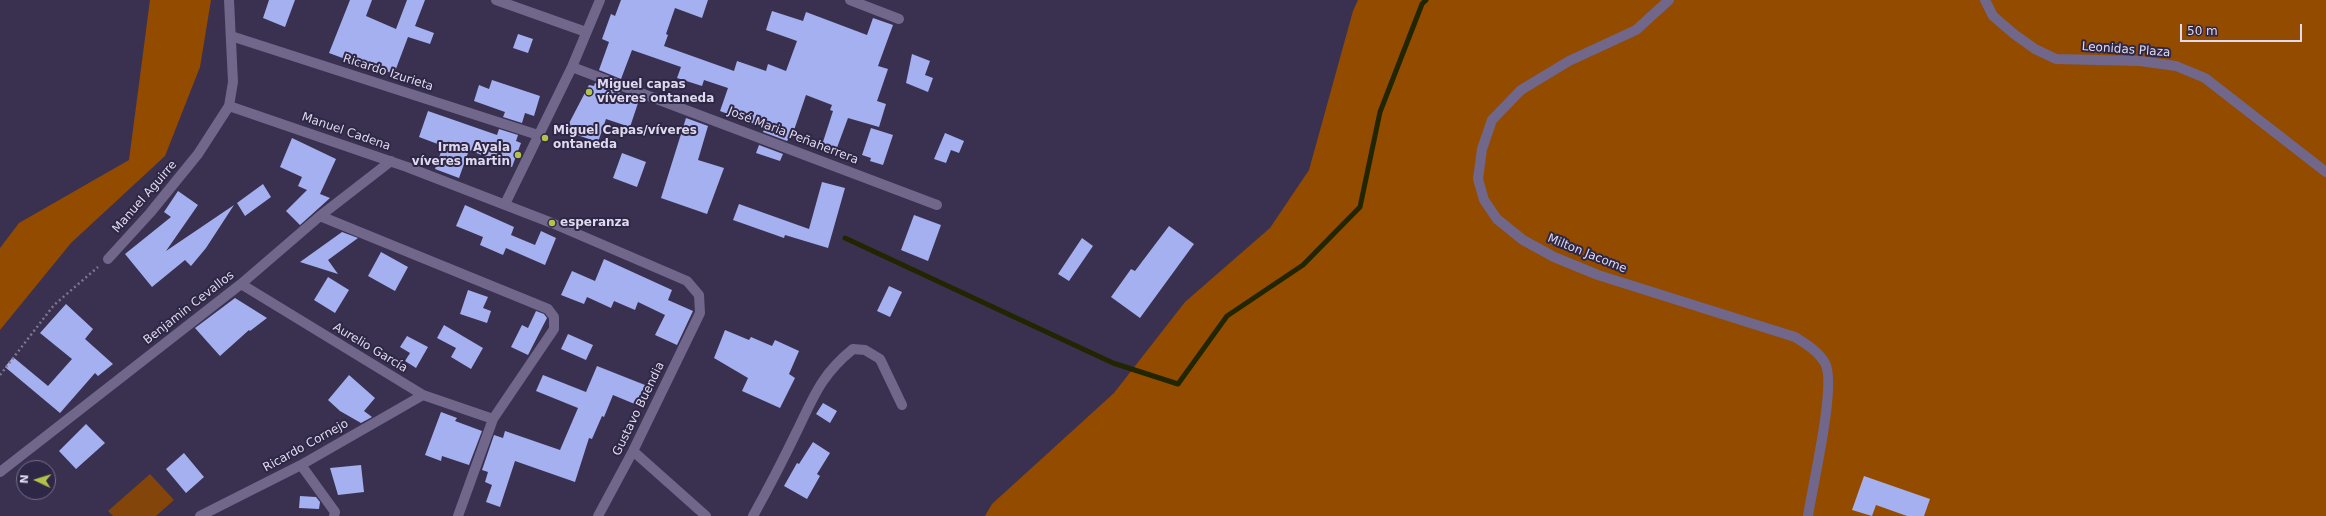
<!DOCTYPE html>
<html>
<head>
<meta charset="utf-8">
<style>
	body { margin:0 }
	#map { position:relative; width:2326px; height:516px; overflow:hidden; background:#3a3151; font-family:"DejaVu Sans",sans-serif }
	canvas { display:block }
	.north { position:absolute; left:16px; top:460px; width:40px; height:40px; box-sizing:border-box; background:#2f2746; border:1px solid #756f8a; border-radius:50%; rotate:274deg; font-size:11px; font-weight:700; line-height:16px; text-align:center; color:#dfdaef }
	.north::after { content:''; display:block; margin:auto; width:14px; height:18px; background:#b3c24b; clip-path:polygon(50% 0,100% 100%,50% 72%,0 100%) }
	.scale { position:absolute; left:2180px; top:24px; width:122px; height:18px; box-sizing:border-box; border:2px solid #dfdaef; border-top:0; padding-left:5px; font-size:12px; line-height:14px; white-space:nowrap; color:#dfdaef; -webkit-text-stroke:3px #2f2746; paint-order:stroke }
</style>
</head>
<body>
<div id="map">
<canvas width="2326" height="516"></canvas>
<div class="north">N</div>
<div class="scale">50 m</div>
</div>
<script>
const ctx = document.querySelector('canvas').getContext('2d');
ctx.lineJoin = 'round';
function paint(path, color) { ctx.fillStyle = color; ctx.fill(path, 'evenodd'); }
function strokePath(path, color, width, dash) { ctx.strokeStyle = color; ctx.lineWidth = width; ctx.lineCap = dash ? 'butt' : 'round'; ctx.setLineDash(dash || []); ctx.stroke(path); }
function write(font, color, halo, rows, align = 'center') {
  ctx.font = font + ' "DejaVu Sans",sans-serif'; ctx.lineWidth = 4; ctx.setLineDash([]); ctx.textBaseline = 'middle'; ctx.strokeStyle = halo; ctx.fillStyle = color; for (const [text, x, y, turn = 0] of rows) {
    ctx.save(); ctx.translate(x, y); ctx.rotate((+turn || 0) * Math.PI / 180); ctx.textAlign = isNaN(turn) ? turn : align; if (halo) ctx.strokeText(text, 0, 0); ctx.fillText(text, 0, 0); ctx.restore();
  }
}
const green = new Path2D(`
	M150,474L174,500L156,516H113L108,511Z`);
const forest = new Path2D(`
	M150,0H211L200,67L165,156L71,243L0,330V248L19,223L129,160Z
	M1358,0H2326V516H985L992,504L1114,393L1185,302L1270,228L1309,170L1353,11Z`);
const stream = new Path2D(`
	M845,238L1113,363L1178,384L1227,316L1303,265L1360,207L1380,112L1422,4L1426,0`);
const building = new Path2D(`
	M269,0H295L285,27L263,18Z
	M350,0H372L366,16L396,29L407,0H425L415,26L434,33L430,44L408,37L394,74L373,66L372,69L329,53Z
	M621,0H708L702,18L675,8L666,34L668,35L664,46L734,71L737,61L766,71L768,64L786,71L797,41L766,30L772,11L803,21L806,12L867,35L873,18L893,25L878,66L888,69L877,101L886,104L879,127L848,118L835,153L821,148L833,111L830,110L832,105L806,95L791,139L789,138L787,141L763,132L765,128L720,111L728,88L704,80L702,86L677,78L681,67L632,50L621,79L599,70L609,42L602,39L611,14L615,16Z
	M518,34L533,39L528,53L513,48Z
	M912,54L930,61L925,75L933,78L928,92L906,83Z
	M492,80L540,96L534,116L525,113L522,123L503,117L505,112L474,101L479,85L489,89Z
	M595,83L639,100L630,127L606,119L598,142L565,131L589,85L594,86Z
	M428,111L497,135L499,129L518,135L516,141L521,143L512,167L469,150L459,178L435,169L443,146L419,137Z
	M686,118L708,126L698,160L724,168L707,214L661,198Z
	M871,128L893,135L883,165L870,161L871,158L862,155Z
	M945,133L964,141L959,153L951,150L946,163L934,159Z
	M292,138L336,159L320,194L330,198L300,225L286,211L307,190L298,186L302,177L280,167Z
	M759,145L783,154L780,161L756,153Z
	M622,153L646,162L637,187L613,178Z
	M822,182L845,188L828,248L785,235L784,238L733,220L739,204L809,229Z
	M263,184L271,197L245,216L237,203Z
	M178,191L198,205L166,251L234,205L206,248L191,266L185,260L152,287L125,254L171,217L164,212Z
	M465,205L514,227L511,235L535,245L541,231L556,238L545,265L506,248L503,255L480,245L483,237L456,226Z
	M914,215L941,225L928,261L901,250Z
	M1169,226L1194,244L1140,318L1111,297L1131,269L1135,271Z
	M342,232L358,238L328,260L338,274L300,262Z
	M1082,238L1093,246L1069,281L1058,274Z
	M381,252L408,267L395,291L368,276Z
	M604,259L672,290L668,300L693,311L677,345L655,335L665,315L638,302L635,310L614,301L611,308L587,297L584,304L561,295L572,271L595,281Z
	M328,277L349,290L335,313L314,300Z
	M889,286L902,292L890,317L877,311Z
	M468,290L488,297L483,308L491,311L487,323L460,314Z
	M235,298L267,318L250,331L249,330L220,356L195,328Z
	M66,304L93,329L85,339L113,364L98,376L95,373L60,413L5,367L13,357L48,386L72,359L40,333Z
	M536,311L544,314L547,318L528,355L511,347L522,325L528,328Z
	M444,325L483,348L471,369L451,357L456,348L437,338Z
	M725,330L749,340L751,337L772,346L775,340L799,351L789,374L795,378L780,408L742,391L748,378L714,358Z
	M568,334L593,345L586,360L561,349Z
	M407,336L428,347L416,368L405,361L410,353L400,347Z
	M597,366L645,385L637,405L613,395L604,417L602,416L592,439L589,438L575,482L515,461L500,507L486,502L492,485L485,482L488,472L482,470L494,435L503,438L505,431L560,450L578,408L536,391L543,375L586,392Z
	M349,375L375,398L364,411L372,417L361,423L340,411L328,400Z
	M823,403L837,411L830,423L816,414Z
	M441,412L457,418L455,421L482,431L469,465L442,456L441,461L425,455Z
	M86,424L105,443L76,469L59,451Z
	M813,442L830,453L817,474L820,476L807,499L784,486L797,463L799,464Z
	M184,453L204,477L186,493L166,469Z
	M361,465L364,492L338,495L330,468Z
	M1864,476L1930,499L1924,516H1907L1876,505L1872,516L1852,510Z
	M300,496L316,497L320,502L319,509L299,508Z`);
const path = new Path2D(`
	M0,375L54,305L98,267`);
const street = new Path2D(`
	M496,0L586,32
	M850,0L899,19
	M1669,0L1636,30L1569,61L1521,90L1492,120L1482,149L1478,179L1484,200L1497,219L1523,240L1554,257L1598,275L1795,337C1806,344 1818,351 1825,363C1837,384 1812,487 1808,516
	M1985,0L1993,16L2014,34L2035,49L2056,59L2140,61L2176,66L2205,78L2326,172
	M231,36L538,135
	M572,67L937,205
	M229,106L407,167L552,223L687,281L699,295L700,313L633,451L598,516
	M505,204L572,67L600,0
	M320,216L548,309L554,317V329L493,419L458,516
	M108,259L150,213L198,154L229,106L233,82L229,0
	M241,284L423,395L493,419
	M633,451L706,516
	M301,465L335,512L334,516
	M0,472L241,284L320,216L391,161
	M200,516L301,465L423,395
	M753,516C768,489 783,460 797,431C814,396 821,375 853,349L865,350L880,359L902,405`);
const markers = [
	[589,92,4,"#b3c24b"],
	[545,138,4,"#b3c24b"],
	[518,155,4,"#b3c24b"],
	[552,223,4,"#b3c24b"]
];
const streetNames = [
	["Leonidas Plaza",2126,50,4],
	["Ricardo Izurieta",388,73,18],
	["Manuel Cadena",346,132,19],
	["José Maria Peñaherrera",793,136,21],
	["Manuel Aguirre",145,197,-49],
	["Milton Jacome",1587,254,22],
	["Benjamin Cevallos",189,308,-38],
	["Aurelio García",370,348,31],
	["Gustavo Buendia",639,409,-64],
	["Ricardo Cornejo",306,446,-29]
];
const poiNames = [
	["Miguel capas",597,85],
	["víveres ontaneda",597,99],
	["Miguel Capas/víveres",553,131],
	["ontaneda",553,145],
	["Irma Ayala",510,148,"right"],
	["víveres martin",510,162,"right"],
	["esperanza",560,223]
];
paint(green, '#834509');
paint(forest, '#934b00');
strokePath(stream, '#212500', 5);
paint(building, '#a4b0ef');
strokePath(path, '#7e7692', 2.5, [2, 3]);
strokePath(street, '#70678b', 10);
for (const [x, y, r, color] of markers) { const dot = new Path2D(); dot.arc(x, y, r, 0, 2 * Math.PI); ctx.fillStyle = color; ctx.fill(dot); strokePath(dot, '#2f2746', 1.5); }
write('12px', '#dfdaef', '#2f2746', streetNames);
write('bold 12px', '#dfdaef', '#2f2746', poiNames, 'left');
</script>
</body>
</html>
